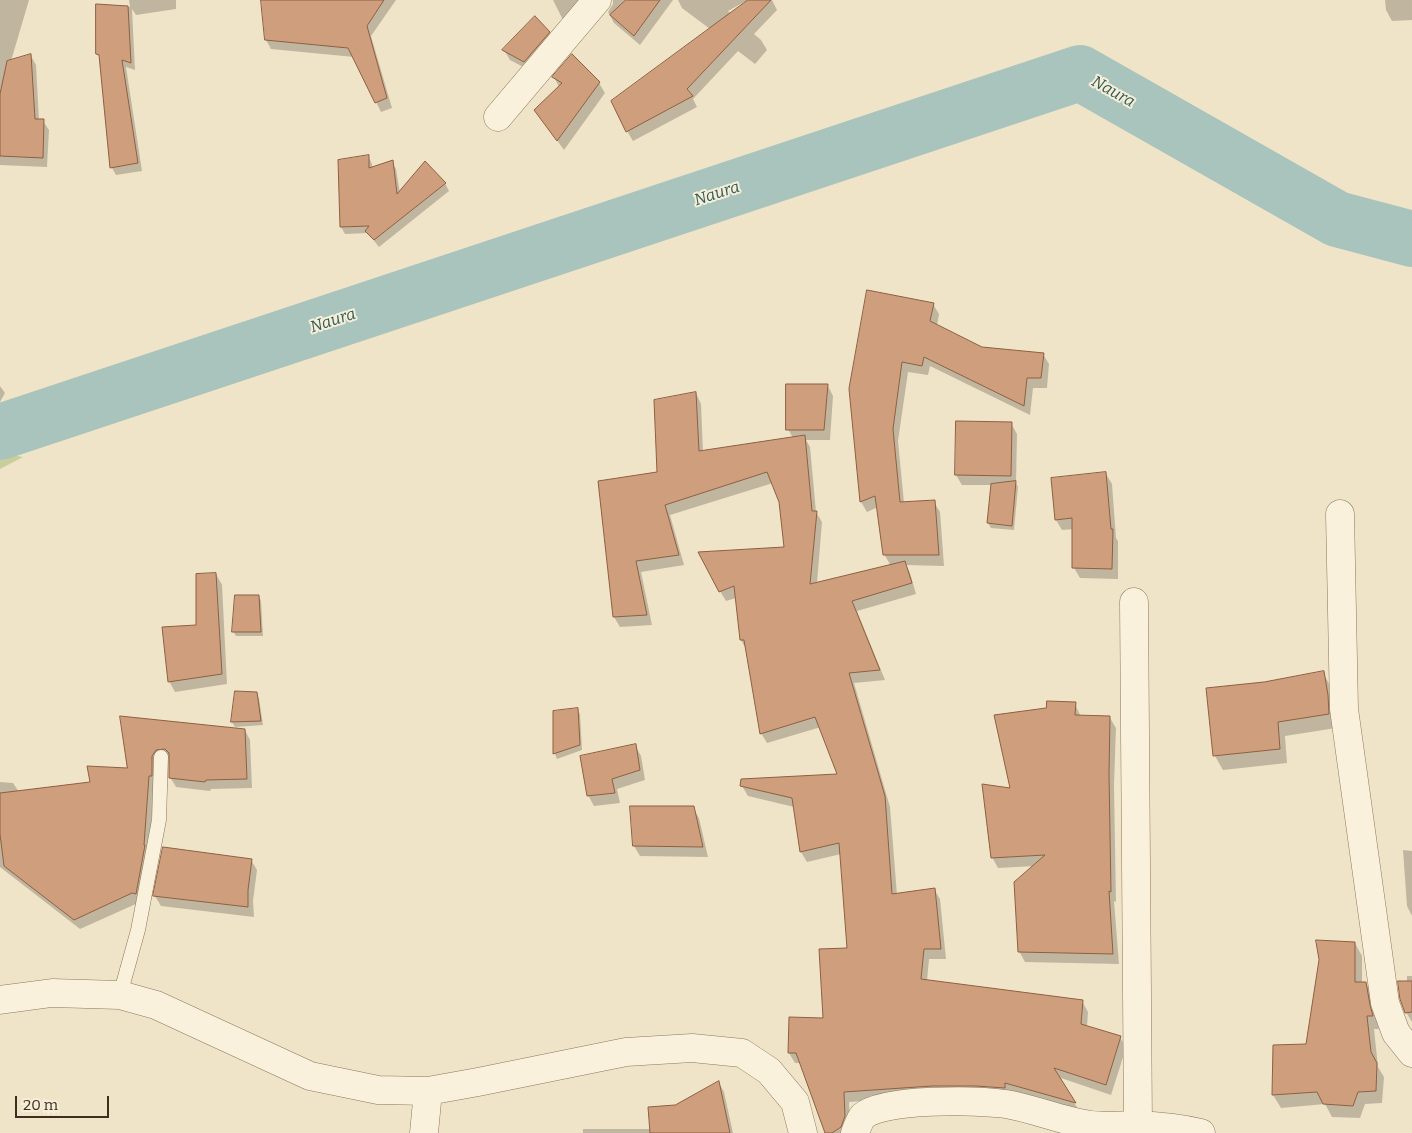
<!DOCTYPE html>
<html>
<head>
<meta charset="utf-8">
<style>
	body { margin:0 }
	#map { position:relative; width:1412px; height:1133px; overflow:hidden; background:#f0e4c8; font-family:Bitter,serif }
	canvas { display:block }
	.scale { position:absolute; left:15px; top:1096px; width:94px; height:22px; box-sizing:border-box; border:2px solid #3d2e20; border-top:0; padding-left:6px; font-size:15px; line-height:18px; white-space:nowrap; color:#3d2e20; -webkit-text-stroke:4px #f7eed8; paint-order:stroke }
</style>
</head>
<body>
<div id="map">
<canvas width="1412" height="1133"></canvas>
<div class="scale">20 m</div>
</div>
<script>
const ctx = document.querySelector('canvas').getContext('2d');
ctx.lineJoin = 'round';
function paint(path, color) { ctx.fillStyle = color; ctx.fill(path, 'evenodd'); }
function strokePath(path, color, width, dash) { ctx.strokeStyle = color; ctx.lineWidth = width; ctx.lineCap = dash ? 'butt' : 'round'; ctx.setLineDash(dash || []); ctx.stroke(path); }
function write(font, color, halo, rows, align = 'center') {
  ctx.font = font + ' Bitter,serif'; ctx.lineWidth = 4; ctx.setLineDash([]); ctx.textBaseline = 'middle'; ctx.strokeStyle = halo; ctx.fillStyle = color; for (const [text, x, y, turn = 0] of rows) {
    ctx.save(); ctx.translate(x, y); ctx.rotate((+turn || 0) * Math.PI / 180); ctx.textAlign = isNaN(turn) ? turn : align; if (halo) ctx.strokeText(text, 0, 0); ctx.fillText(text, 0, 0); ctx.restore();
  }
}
const green = new Path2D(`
	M0,453L23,457L0,469Z`);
const shadow = new Path2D(`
	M0,0H29L11,61L31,56L36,65L39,121H43L49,130L47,167L0,165Z
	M129,0H176V9L136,15L132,9L135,70L126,67L142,171L116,175L112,168L101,60L98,54L97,5L130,7Z
	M290,0H396L371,36L392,108L381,112L354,57L271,49L266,40Z
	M553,0H591L567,28Z
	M613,0H673L640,45L614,23L608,12L613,4Z
	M678,0H772L777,10L754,34L761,40L767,50L755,64L738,51L693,99L697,107L633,141L627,131L710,29L682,8ZM746,1L747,3L731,14L728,11Z
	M1385,0H1412V20L1392,21L1386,10Z
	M549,32L555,43L531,71L510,60L504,50Z
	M554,77L599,83L605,93L564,150L535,110L559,87Z
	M368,156L372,164V168L392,162L396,169L400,193L445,183L449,191L379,247L368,233L345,234L341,227L339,162Z
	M933,304L939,314L937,326L981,348L1043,354L1049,364L1047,388H1033L1030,415L930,366L928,375L908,372L898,441L904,503L934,502L940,512L944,566L906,565L910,573L916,594L857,611L885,680L854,683L890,807L897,895L934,889L940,899L946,959H929L927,981L1082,1001L1088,1012L1087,1027L1120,1037L1126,1048L1111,1095L1058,1077L1080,1112L938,1096L849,1102L850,1127L848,1133H826L801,1063H795L789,1053L824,1019L848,949L841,854L807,862L801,852L794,807L748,796L742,786L838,775L821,727L767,743L761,733L747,651L741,640L736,598L726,601L720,591L785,548L780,502L773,483L670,515L684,565L641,572L652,625L620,627L614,617L599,482L659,473L696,393L701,404L703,452L793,438L788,429L828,386L833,396L830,440H806L810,447L816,512L822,522L817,583L891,566L884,554L878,507L867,512L861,502L850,389Z
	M0,386L5,393L0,402Z
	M1011,423L1017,434L1016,483L1018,487L1014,530L991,528L988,523L992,485H962L956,475Z
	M1106,474L1112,484L1116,538L1118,541V579L1080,578L1074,568V529L1062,530L1056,520Z
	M216,574L222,585L227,684L175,692L169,681L197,626Z
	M259,596L261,601L263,636H236L233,631Z
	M1323,673L1331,687L1336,728L1285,736L1287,763L1223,770L1215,756L1207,689L1265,683Z
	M236,692L256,693L259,698L263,725L235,727L232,722Z
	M1075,704L1081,717L1110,718L1116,728L1114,785L1116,902L1114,901L1119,964L1025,962L1019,951L1035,866L998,868L992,857L1011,790Z
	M577,709L580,714L582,750L557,759L555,754L554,712Z
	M121,718L245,730L250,740L252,788L211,789L210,791L176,787L170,777V759L167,757L154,785L149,854L138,903L80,929L0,867V782L13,783L19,792L91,784L129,769Z
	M635,745L641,756L645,780L617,789L620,803L594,806L588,795Z
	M693,808L699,818L708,857L640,856L634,846Z
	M1403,850L1412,851V916L1407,906Z
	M251,860L257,870L253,901L254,917L161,906L155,896Z
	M1412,940V1022L1406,1012L1407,976H1412Z
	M1355,943L1362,956V983H1366L1373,996L1376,1019L1379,1029H1374L1378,1067L1384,1077L1382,1103L1365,1104L1360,1118L1332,1117L1325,1104L1281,1108L1273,1095L1307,1045Z
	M719,1083L724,1092L733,1133H583V1129H651L675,1107Z`);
const river = new Path2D(`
	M0,432L1080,73L1337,219L1412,239`);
const building = new Path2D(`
	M261,0H384L367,26L387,98L375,103L348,48L265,40Z
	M626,0H660L634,36L610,15Z
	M748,0H771L687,89L693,96L626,132L611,101Z
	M96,4L128,6L131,63L122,60L138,163L110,168L99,55L96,54Z
	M535,16L550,32L524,62L502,50Z
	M31,54L35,119H44L43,158L0,156V94L7,61Z
	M572,54L600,82L557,141L534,110L562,83L552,77Z
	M369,155V168L393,160L397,194L425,161L446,183L374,240L365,231L369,226L340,227L338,160Z
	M867,290L934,303L930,321L982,347L1044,353L1041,378H1027L1024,406L924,357L922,366L902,362L893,429L900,502L935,500L939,555H883L875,496L860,502L849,389Z
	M786,384H828L824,430H786Z
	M696,392L699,451L805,435L812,511H817L810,584L905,561L912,583L852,601L880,670L849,673L885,796L892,894L935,888L941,949H924L921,979L1083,1000L1081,1024L1121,1036L1106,1085L1054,1068L1076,1103L1005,1083V1088L976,1086H932L844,1092L845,1116L841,1127L832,1133H825L796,1053H788L789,1017L823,1018L819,949L847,948L839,843L800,852L792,798L740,786L741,779L837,774L815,717L760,734L744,640H740L734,586L719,592L698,552L784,547L779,502L767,472L665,505L679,555L636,561L647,615L613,617L598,481L657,472L654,400Z
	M956,421L1012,422L1011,476L955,475Z
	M1106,472L1111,529H1113L1112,569L1072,568V518L1055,520L1051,478Z
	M1016,481L1012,526L987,523L991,484Z
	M216,573L222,674L168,682L162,627L196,625V574Z
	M235,595H259L261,632H232Z
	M1324,671L1328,695L1329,714L1278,722L1280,749L1213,756L1206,688L1264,682Z
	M235,691L257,692L261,721L231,722Z
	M1047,701L1076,702L1075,715L1110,716L1109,774L1111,892L1109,891L1113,954L1018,952L1014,882L1045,855L991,858L982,784L1010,788L994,715L1046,708Z
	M578,708L580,745L553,754V711Z
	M120,716L245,729L247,779L206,780L205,782L169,778V753L165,749L156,750L152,756V776H149L144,845H145L136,894L132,893L74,920L4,866L0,834V793L90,782L87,766L127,768Z
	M636,744L640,770L612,779L615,793L587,796L580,756Z
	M630,806H694L703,847L633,846Z
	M163,847L252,859L248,890V907L153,896Z
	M1316,940L1355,942V982H1366L1370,1005L1373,1016H1367L1371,1052L1377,1063L1376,1091L1358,1092L1353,1106L1323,1104L1317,1092L1272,1095L1273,1045L1306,1044L1319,960Z
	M1398,981H1412V1012L1405,1013L1400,999Z
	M719,1081L730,1133H650L648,1107L675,1105Z`);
const service = new Path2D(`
	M120,995L138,930L159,820L161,757`);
const minor = new Path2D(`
	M498,117L597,0
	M1340,514L1344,709L1385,1003L1396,1033L1412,1053
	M1134,602L1138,1125
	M0,1000L52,993L120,995L156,1005L310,1076L378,1090L428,1091L478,1082L626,1052L692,1048L742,1053L769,1071L795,1102L803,1133
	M424,1133L428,1091
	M855,1133C857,1128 860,1119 863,1116C884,1098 978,1100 1006,1104C1035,1109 1061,1121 1091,1125C1106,1127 1122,1125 1137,1125C1158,1126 1180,1128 1201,1133`);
const waterNames = [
	["Naura",1113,92,29],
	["Naura",717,194,-18],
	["Naura",333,321,-18]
];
paint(green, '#c9cf9b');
paint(shadow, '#0003');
strokePath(river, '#a9c4bc', 56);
paint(building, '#cf9f7d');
strokePath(building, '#8d5f41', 1);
strokePath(service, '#8d765c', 15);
strokePath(minor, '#8d765c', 29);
strokePath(service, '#faf1dc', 14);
strokePath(minor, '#faf1dc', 28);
write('italic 16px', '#2f5d5a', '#f7eed8', waterNames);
</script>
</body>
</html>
